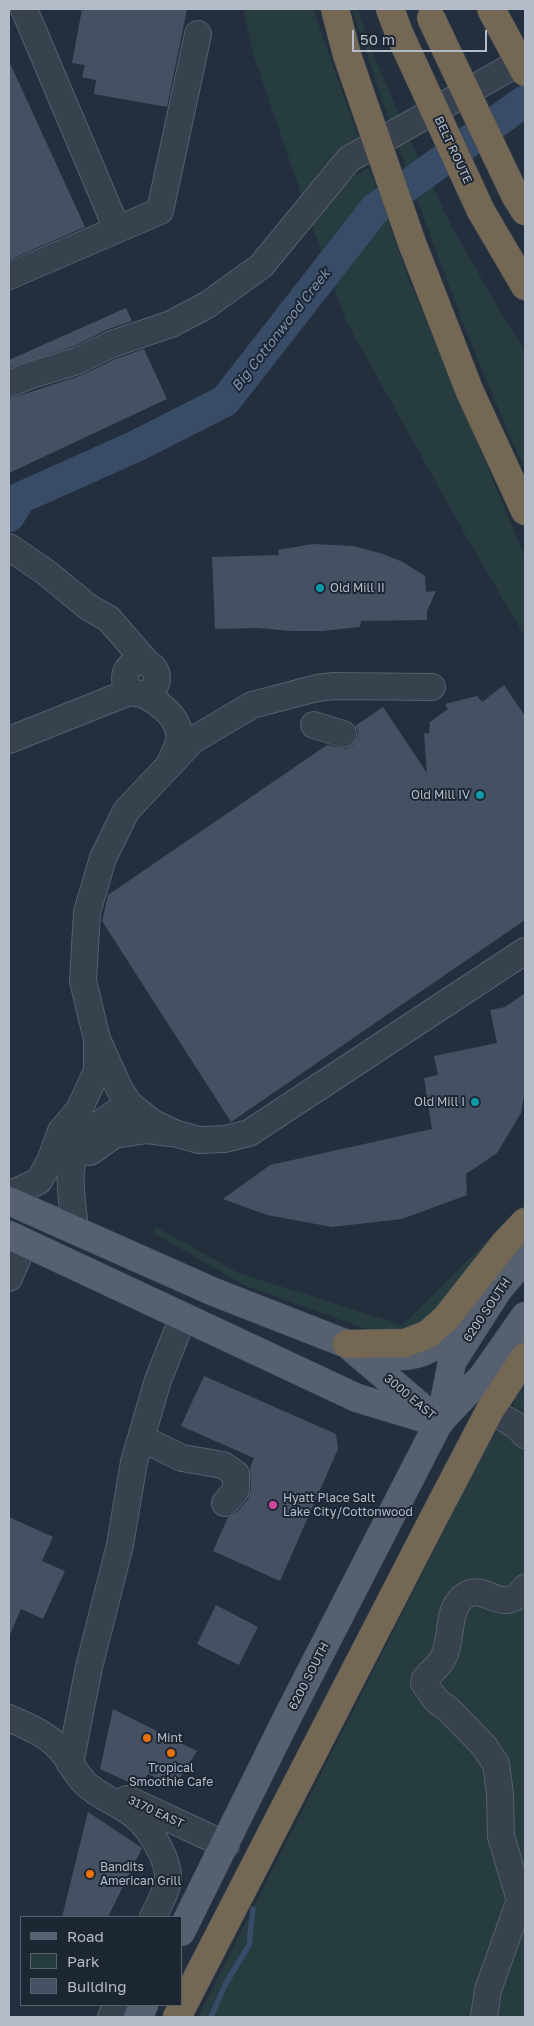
<!DOCTYPE html>
<html>
<head>
<meta charset="utf-8">
<style>
	body { margin:0 }
	#map { position:relative; width:534px; height:2026px; overflow:hidden; background:#242f3e; font-family:"Golos Text",sans-serif }
	canvas { display:block }
	.frame { position:absolute; inset:0; border:10px solid #b4bcc9; pointer-events:none }
	.legend { position:absolute; left:20px; top:1916px; width:162px; height:90px; box-sizing:border-box; background:#1d2633; border:1px solid #59626f; margin:0; padding:6px 9px; list-style:none; font-size:15px; color:#b4bcc9 }
	.legend li { display:flex; align-items:center; gap:10px; height:25px }
	.legend b { width:25px; border:1px solid #59626f }
	.scale { position:absolute; left:352px; top:30px; width:135px; height:22px; box-sizing:border-box; border:2px solid #b4bcc9; border-top:0; padding-left:6px; font-size:15px; line-height:18px; white-space:nowrap; color:#b4bcc9; -webkit-text-stroke:4px #1d2633; paint-order:stroke }
</style>
</head>
<body>
<div id="map">
<canvas width="534" height="2026"></canvas>
<div class="frame"></div>
<ul class="legend">
<li><b style="height:6px;background:#56606e"></b>Road</li>
<li><b style="height:14px;background:#263c3f"></b>Park</li>
<li><b style="height:14px;background:#455162"></b>Building</li>
</ul>
<div class="scale">50 m</div>
</div>
<script>
const ctx = document.querySelector('canvas').getContext('2d');
ctx.lineJoin = 'round';
function paint(path, color) { ctx.fillStyle = color; ctx.fill(path, 'evenodd'); }
function strokePath(path, color, width, dash) { ctx.strokeStyle = color; ctx.lineWidth = width; ctx.lineCap = dash ? 'butt' : 'round'; ctx.setLineDash(dash || []); ctx.stroke(path); }
function write(font, color, halo, rows, align = 'center') {
  ctx.font = font + ' "Golos Text",sans-serif'; ctx.lineWidth = 4; ctx.setLineDash([]); ctx.textBaseline = 'middle'; ctx.strokeStyle = halo; ctx.fillStyle = color; for (const [text, x, y, turn = 0] of rows) {
    ctx.save(); ctx.translate(x, y); ctx.rotate((+turn || 0) * Math.PI / 180); ctx.textAlign = isNaN(turn) ? turn : align; if (halo) ctx.strokeText(text, 0, 0); ctx.fillText(text, 0, 0); ctx.restore();
  }
}
const green = new Path2D(`
	M243,9H313L360,142L304,202L254,57Z
	M352,9H358L369,44L408,136L454,231L506,321L525,350V470C458,320 403,165 352,9Z
	M369,167L409,280L525,557V637L471,545L346,321L312,224L336,188Z
	M525,1204V1220L425,1325L386,1336L244,1285L153,1233L156,1227L239,1273L402,1325Z
	M525,1372V1385L521,1391L522,1394L525,1389V2017H198L485,1450L514,1406L513,1396Z`);
const stream = new Path2D(`
	M211,2017L225,1985L249,1945L253,1909`);
const river = new Path2D(`
	M9,516L20,498L134,447L225,401L375,209L525,101`);
const building = new Path2D(`
	M82,9H187L167,107L94,94L96,80L82,77L85,65L72,63Z
	M9,61L85,227L9,260Z
	M126,308L132,321L106,330L72,347L9,368V360Z
	M144,349L167,399L9,473V399L82,375L118,358Z
	M313,544L353,546L380,553L403,562L425,576L426,592L436,591L427,611V620L361,621L360,627L322,631H291L258,628L215,629L212,557L279,555L278,550Z
	M504,685L525,716V920L231,1122L102,921L108,895L327,745L346,749L353,745L357,738L358,731L355,726L383,707L427,773L424,733L429,734L430,722L448,709L445,704L477,696L482,702Z
	M525,993V1090L521,1113L497,1153L466,1174L467,1195L402,1219L332,1227L267,1215L223,1199L270,1165L432,1129L424,1078L438,1075L434,1056L497,1043L490,1010L505,1007Z
	M204,1376L336,1434L338,1449L280,1581L213,1551L228,1517L236,1513L248,1499L251,1490L250,1468L254,1458L181,1426Z
	M9,1517L53,1537L42,1561L65,1571L43,1619L21,1609L9,1637Z
	M216,1605L258,1627L239,1665L197,1644Z
	M113,1709L197,1751L175,1786L148,1774L140,1787L100,1769Z
	M88,1812L142,1848L108,1917H62Z`);
const minor = new Path2D(`
	M24,9L117,229
	M9,276L160,211L198,34
	M9,384L31,375L77,361L112,344L171,324L207,305L261,266L349,159L525,59
	M9,547L47,573L88,607L109,619L147,663
	M125 678a16 16 0 1 1 32 0a16 16 0 1 1-32 0Z
	M432,687L334,686L317,688L252,705L193,740L126,811L103,858L87,912L83,981L97,1039L119,1088L129,1104L153,1123L174,1133L199,1140L225,1139L249,1133L525,951
	M143,694C159,703 182,719 179,740C178,748 173,756 170,763
	M314,725L343,734
	M9,740L132,691
	M90,1152L114,1135L147,1130L170,1133
	M9,1195L39,1181L50,1161L61,1131L79,1110L97,1071V1042
	M75,1230C73,1201 63,1164 82,1139C91,1128 116,1113 129,1104
	M9,1278L24,1243
	M490,1410L517,1426L525,1435
	M141,1438L182,1458L223,1465L236,1474V1490L225,1503
	M9,1718C27,1726 47,1734 61,1750C70,1760 75,1774 86,1784C101,1798 119,1803 134,1815C150,1828 173,1864 167,1885C164,1896 158,1907 153,1917
	M70,1764L89,1667L120,1545L134,1462L158,1380L183,1317
	M127,1799L226,1845
	M520,1900L501,1836L500,1794L496,1764L484,1746L450,1711L436,1700L424,1683L425,1679C431,1672 439,1666 443,1658C453,1640 446,1611 463,1597C485,1579 501,1619 525,1588
	M111,2017L116,2005
	M484,2017L488,1990L520,1900L525,1893`);
const major = new Path2D(`
	M9,1201L214,1292L347,1344L439,1422
	M9,1235L357,1398L430,1420
	M357,1347C412,1365 429,1356 470,1317
	M440,1422L452,1362L498,1290L525,1258
	M181,1932L289,1714L439,1422L483,1376L525,1316
	M138,2017L144,2005`);
const highway = new Path2D(`
	M335,9L347,55
	M390,9L399,33
	M515,195L525,211
	M481,211L525,286
	M412,243L470,392L525,511
	M347,1344L405,1343L428,1334L446,1318L505,1243L525,1222
	M177,2017L429,1527L490,1410L525,1357`);
const highwayBridge = new Path2D(`
	M491,9L525,72
	M431,18L515,195
	M399,33L481,211
	M347,55L412,243`);
const markers = [
	[320,588,5,"#0f9aa8"],
	[480,795,5,"#0f9aa8"],
	[475,1102,5,"#0f9aa8"],
	[273,1505,5,"#d1479c"],
	[147,1738,5,"#e8710a"],
	[171,1753,5,"#e8710a"],
	[90,1874,5,"#e8710a"]
];
const streetNames = [
	["BELT ROUTE",453,150,65],
	["6200 SOUTH",487,1310,-56],
	["3000 EAST",410,1397,40],
	["6200 SOUTH",309,1676,-63],
	["3170 EAST",156,1812,25]
];
const poiNames = [
	["Old Mill II",330,588],
	["Old Mill IV",470,795,"right"],
	["Old Mill I",465,1102,"right"],
	["Hyatt Place Salt",283,1498],
	["Lake City/Cottonwood",283,1512],
	["Mint",157,1738],
	["Tropical",171,1768,"center"],
	["Smoothie Cafe",171,1782,"center"],
	["Bandits",100,1867],
	["American Grill",100,1881]
];
const waterNames = [
	["Big Cottonwood Creek",281,330,-52]
];
paint(green, '#263c3f');
strokePath(stream, '#394c67', 5.5);
strokePath(river, '#394c67', 32);
paint(building, '#455162');
strokePath(minor, '#565f6c', 28);
strokePath(major, '#414a57', 29);
strokePath(highway, '#434c59', 29);
strokePath(minor, '#38414e', 26);
strokePath(major, '#56606e', 28);
strokePath(highway, '#746855', 28);
strokePath(highwayBridge, '#434c59', 29, []);
strokePath(highwayBridge, '#746855', 28);
for (const [x, y, r, color] of markers) { const dot = new Path2D(); dot.arc(x, y, r, 0, 2 * Math.PI); ctx.fillStyle = color; ctx.fill(dot); strokePath(dot, '#1d2633', 2); }
write('12px', '#b4bcc9', '#1d2633', streetNames);
write('12px', '#b4bcc9', '#1d2633', poiNames, 'left');
write('italic 14px', '#7c92b1', '#1d2633', waterNames);
</script>
</body>
</html>
